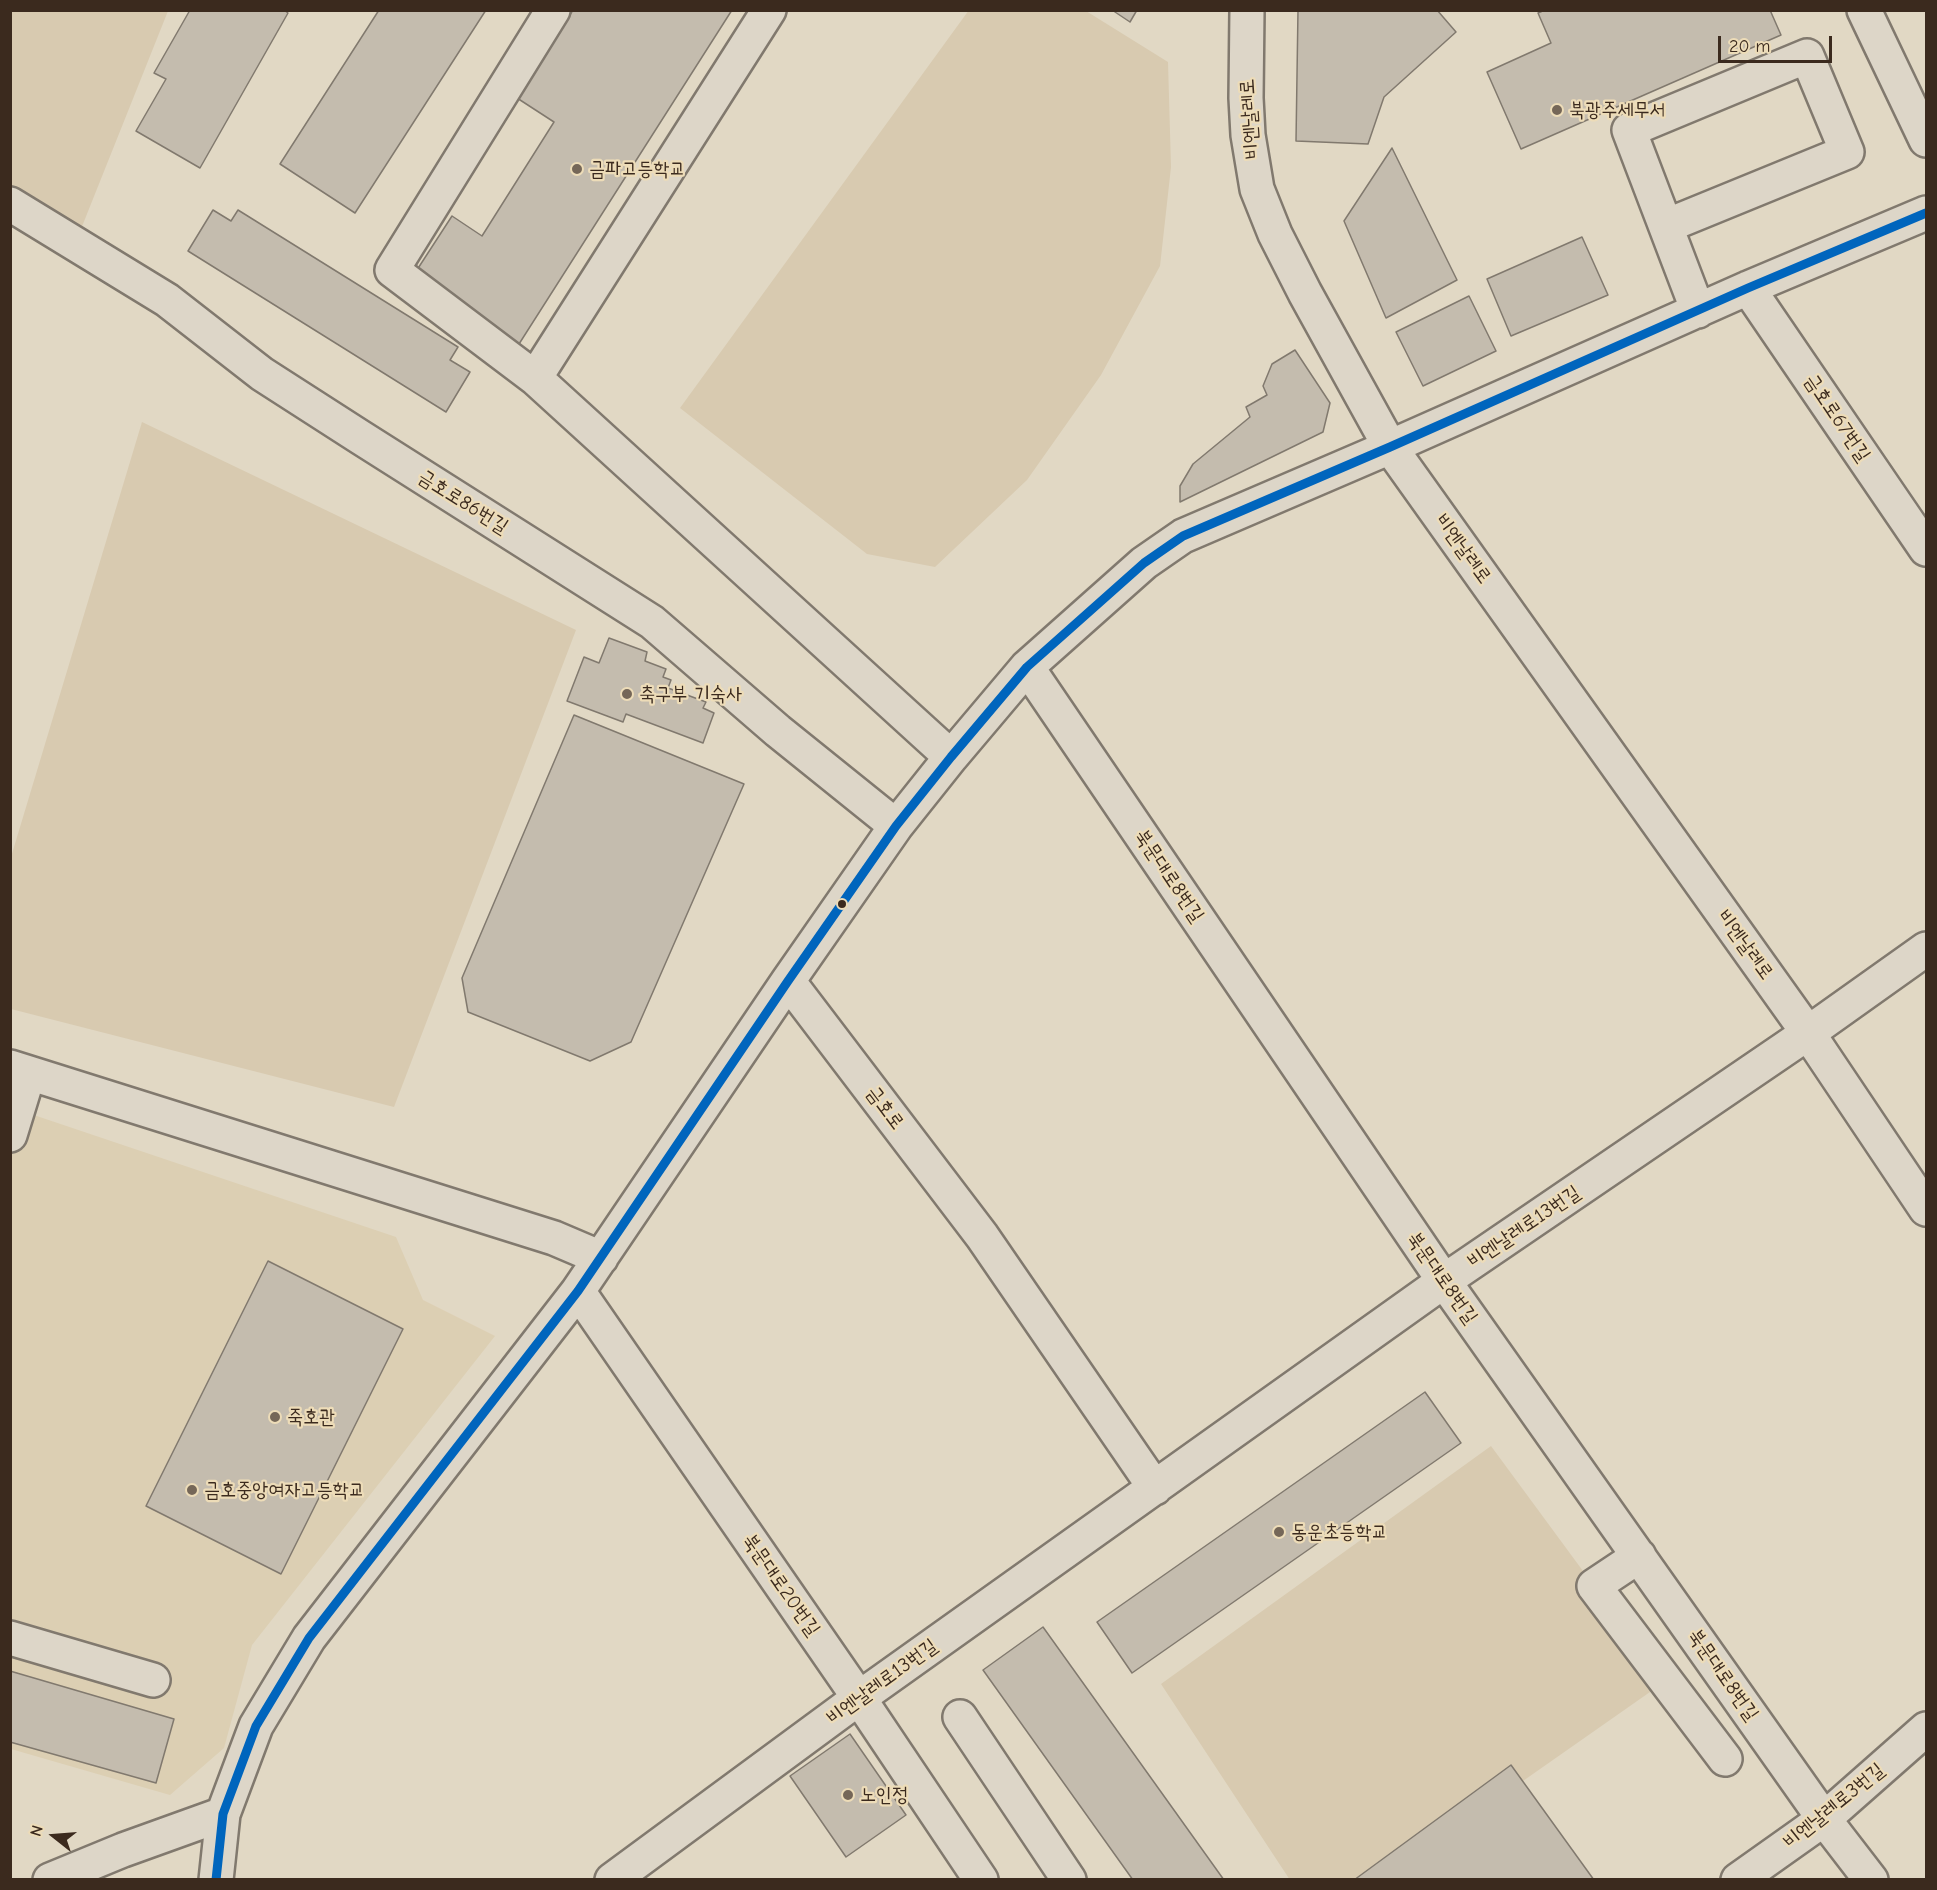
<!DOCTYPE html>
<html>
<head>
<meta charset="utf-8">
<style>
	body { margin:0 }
	#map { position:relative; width:1937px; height:1890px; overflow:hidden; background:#e1d8c4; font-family:"Comic Neue",sans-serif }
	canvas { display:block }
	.frame { position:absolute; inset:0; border:12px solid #3b2a1e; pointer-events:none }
	.north { position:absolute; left:24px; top:1806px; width:60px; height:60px; -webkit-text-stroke:4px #eddcb8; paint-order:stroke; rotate:287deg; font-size:16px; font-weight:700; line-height:24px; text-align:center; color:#3b2a1e }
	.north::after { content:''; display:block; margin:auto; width:21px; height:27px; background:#3b2a1e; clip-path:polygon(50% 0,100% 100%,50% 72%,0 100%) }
	.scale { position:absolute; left:1718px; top:36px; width:114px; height:27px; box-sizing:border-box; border:3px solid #3b2a1e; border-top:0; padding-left:8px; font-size:18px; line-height:21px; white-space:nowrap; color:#3b2a1e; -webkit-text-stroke:4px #eddcb8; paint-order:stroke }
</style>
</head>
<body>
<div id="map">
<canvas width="1937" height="1890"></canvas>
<div class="frame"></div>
<div class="north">N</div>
<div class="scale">20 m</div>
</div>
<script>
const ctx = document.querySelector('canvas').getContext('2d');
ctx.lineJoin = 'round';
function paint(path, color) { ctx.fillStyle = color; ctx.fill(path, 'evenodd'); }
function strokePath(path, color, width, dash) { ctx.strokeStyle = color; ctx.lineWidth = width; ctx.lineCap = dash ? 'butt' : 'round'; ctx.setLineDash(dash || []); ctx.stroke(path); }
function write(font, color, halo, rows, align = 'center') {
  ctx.font = font + ' "Comic Neue","Poor Story",sans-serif'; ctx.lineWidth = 4.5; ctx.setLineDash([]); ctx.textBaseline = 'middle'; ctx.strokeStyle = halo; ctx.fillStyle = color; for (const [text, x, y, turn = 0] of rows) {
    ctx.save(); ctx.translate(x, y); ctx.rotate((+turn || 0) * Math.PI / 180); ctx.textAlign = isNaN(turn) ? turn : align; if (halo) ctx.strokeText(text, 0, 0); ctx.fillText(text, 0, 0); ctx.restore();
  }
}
const built = new Path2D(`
	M10,1107L396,1237L423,1300L495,1336L252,1645L224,1748L170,1795L11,1749Z`);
const green = new Path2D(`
	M969,10L1086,11L1168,62L1171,167L1160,266L1101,375L1027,480L935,567L867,554L680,408Z
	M11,11H168L75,244L11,208Z
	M142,422L576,630L394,1107L11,1009V857Z
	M1491,1446L1594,1586L1660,1685L1383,1879L1290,1880L1161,1684Z`);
const building = new Path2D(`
	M190,10H284L288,13L200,168L136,131L166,79L154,73Z
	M379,10H486L355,213L280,164Z
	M573,10H732L519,344L413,276L452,216L482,236L554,122L517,98Z
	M1112,10H1137L1130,22Z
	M1298,10H1437L1456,32L1384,97L1368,144L1296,141Z
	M1545,10H1770L1781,35L1521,149L1487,72L1551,43L1538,13Z
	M1392,148L1457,280L1386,318L1344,221Z
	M213,210L231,221L238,210L458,347L450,360L470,372L446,412L188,251Z
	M1582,237L1608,295L1511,336L1487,279Z
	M1469,296L1496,351L1423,386L1396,332Z
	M1295,350L1330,403L1323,432L1180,502V486L1193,464L1250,417L1246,407L1267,395L1263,386L1272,364Z
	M609,638L647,652L645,661L666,669L663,677L671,680L668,688L706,702L703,708L714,713L703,743L626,714L623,722L567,701L584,657L599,663Z
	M574,715L744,784L631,1042L590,1061L468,1012L462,978Z
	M268,1261L403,1329L281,1574L146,1506Z
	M1425,1392L1461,1443L1132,1673L1097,1622Z
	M1043,1627L1224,1880H1133L983,1670Z
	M10,1671L174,1719L156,1783L10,1742Z
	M850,1734L906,1815L846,1857L790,1776Z
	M1511,1765L1594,1880H1354Z`);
const minor = new Path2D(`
	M553,10L392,270L535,378L951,757
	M1247,10L1246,98L1248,135L1257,189L1275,234L1305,293L1390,447L1808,1033L1926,1209
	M1864,10L1926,140
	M10,204L167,300L262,374L360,437L652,622L778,731L896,826
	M1666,226L1847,152L1807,56L1629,130L1698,311
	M1748,288L1926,549
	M535,378L769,10
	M1027,667L1444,1281L1824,1819L1871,1880
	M788,981L982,1236L1155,1488
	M10,1067L554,1238L601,1258
	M10,1135L29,1073
	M578,1291L859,1698L981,1880
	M1639,1556L1594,1586L1725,1759
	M10,1638L153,1680
	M960,1717L1069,1880
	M50,1880L123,1850L223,1814
	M216,1880L223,1814L256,1726L309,1638L578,1291L788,981L896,826L951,757L1027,667L1144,563L1183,536L1390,447L1748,288L1926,213
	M612,1880L859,1698L1444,1281L1808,1033L1926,949
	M1738,1880L1824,1819L1926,1729`);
const bus1 = new Path2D(`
	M216,1880L223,1814L256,1726L309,1638L578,1291L788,981L896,826L951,757L1027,667L1144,563L1183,536L1390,447L1748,288L1926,213`);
const markers = [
	[1557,110,6,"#756758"],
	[577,169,6,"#756758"],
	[627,694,6,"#756758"],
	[842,904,5,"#3b2a1e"],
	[275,1417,6,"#756758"],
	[192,1490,6,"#756758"],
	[1279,1532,6,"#756758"],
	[848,1795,6,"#756758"]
];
const poiNames = [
	["북광주세무서",1569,110],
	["금파고등학교",589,169],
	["축구부 기숙사",639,694],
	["죽호관",287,1417],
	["금호중앙여자고등학교",204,1490],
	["동운초등학교",1291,1532],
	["노인정",860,1795]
];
const streetNames = [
	["비엔날레로",1250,119,-94],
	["금호로67번길",1837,418,56],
	["금호로86번길",463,502,32],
	["비엔날레로",1463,549,54],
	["북문대로8번길",1169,876,56],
	["비엔날레로",1745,945,54],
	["금호로",885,1108,53],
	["비엔날레로13번길",1524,1227,-34],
	["북문대로8번길",1442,1278,55],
	["북문대로20번길",781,1585,55],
	["북문대로8번길",1723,1675,55],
	["비엔날레로13번길",882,1682,-36],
	["비엔날레로3번길",1834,1806,-39]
];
paint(built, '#dccfb3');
paint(green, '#d8cab0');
paint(building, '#c4bcae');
strokePath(building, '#81796e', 1.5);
strokePath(minor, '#81796e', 38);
strokePath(minor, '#ddd6c8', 33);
strokePath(bus1, '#0065bd', 9);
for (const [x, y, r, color] of markers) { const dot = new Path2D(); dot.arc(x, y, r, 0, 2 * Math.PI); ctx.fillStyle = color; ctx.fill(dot); strokePath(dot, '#eddcb8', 2); }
write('20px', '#3b2a1e', '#eddcb8', poiNames, 'left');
write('20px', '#3b2a1e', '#eddcb8', streetNames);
</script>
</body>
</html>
